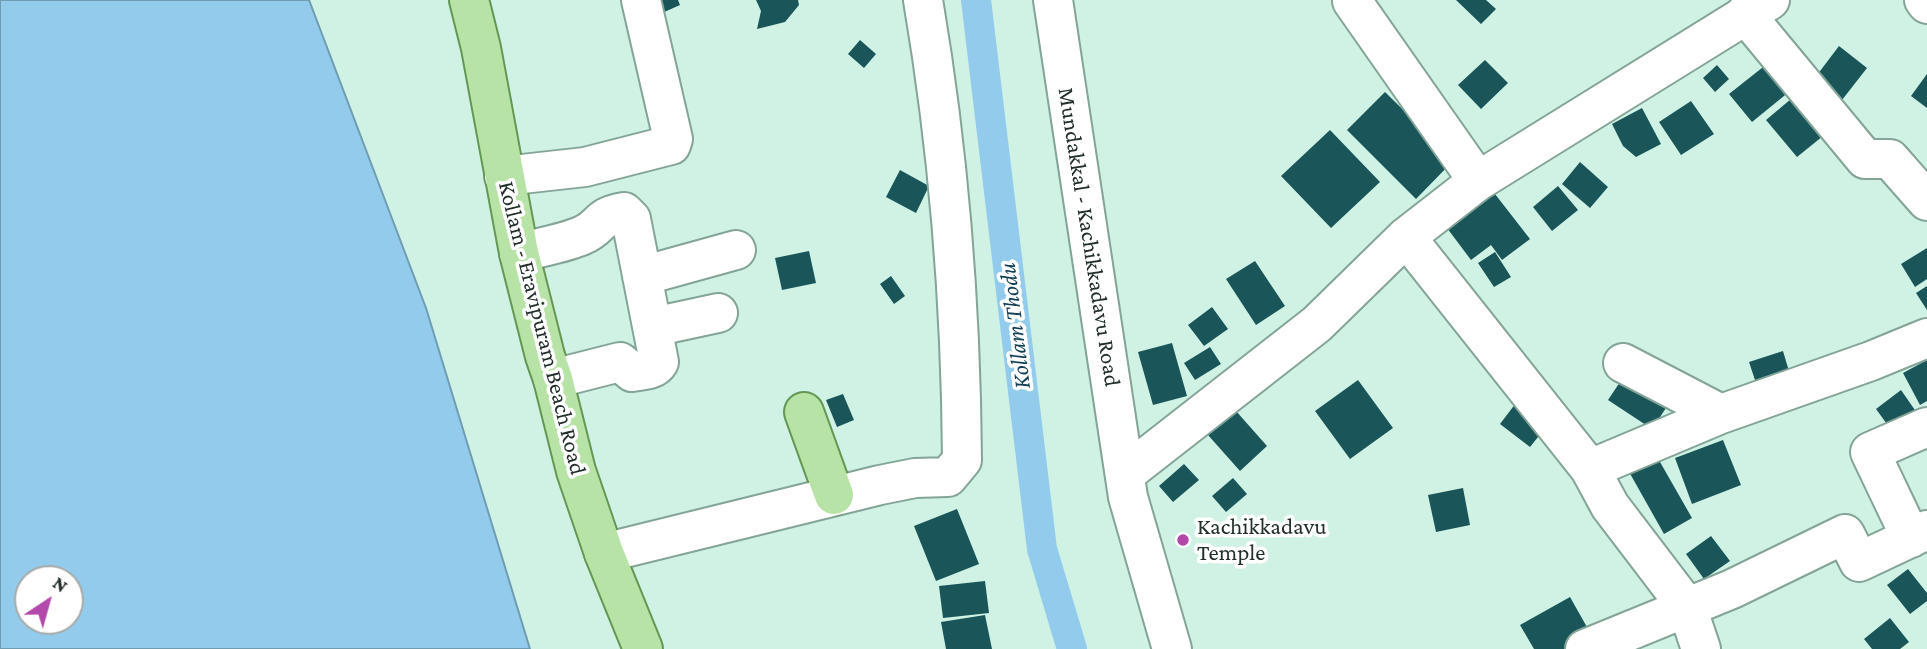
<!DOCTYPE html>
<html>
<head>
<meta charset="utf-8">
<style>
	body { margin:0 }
	#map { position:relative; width:1927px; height:649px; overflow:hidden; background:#cff2e4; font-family:"Crimson Pro",serif }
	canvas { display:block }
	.north { position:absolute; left:14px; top:565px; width:70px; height:70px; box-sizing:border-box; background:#fff; border:2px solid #a6aba9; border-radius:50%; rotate:36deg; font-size:19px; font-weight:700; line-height:28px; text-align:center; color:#212e29 }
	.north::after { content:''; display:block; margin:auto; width:24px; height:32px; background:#b248a9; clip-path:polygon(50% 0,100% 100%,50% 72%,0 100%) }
</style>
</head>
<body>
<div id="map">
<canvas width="1927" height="649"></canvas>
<div class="north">N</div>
</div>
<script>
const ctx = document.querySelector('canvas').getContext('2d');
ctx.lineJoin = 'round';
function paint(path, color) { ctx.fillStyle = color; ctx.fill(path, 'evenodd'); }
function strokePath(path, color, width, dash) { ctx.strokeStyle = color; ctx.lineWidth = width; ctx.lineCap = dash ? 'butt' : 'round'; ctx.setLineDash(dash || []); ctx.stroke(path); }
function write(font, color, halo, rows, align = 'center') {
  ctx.font = font + ' "Crimson Pro",serif'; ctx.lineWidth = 7; ctx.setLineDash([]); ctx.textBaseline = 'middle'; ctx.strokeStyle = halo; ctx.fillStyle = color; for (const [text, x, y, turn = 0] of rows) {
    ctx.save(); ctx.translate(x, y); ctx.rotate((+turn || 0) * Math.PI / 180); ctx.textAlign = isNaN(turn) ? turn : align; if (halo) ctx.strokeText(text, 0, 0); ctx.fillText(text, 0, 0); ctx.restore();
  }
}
const water = new Path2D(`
	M0,0H309L426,308L530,649H0ZM28,579H70V621H28Z`);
const canal = new Path2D(`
	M976,0L1042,549L1072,649`);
const building = new Path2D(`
	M656,0H678L680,5L662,13Z
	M756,0H798L799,5L785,22L757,29L761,11Z
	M1456,0H1486L1496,9L1481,24Z
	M860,40L876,54L864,68L848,54Z
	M1839,46L1867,68L1842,100L1814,79Z
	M1485,60L1508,83L1481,109L1458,85Z
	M1772,60L1795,87L1752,122L1729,94Z
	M1717,65L1729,79L1715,92L1703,78Z
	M1927,74V108L1911,96Z
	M1385,92L1454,160L1416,199L1347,130Z
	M1791,99L1823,136L1797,157L1766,120Z
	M1691,101L1714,134L1681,155L1659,122Z
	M1642,108L1661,144L1636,157L1623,146L1612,124Z
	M1330,130L1380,182L1331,228L1281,176Z
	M1580,162L1608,187L1590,208L1562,184Z
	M900,170L929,186L916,213L886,197Z
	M1488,185L1530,239L1502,260L1491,245L1471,260L1441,220Z
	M1558,186L1578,210L1552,231L1533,207Z
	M1927,248V279L1915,287L1901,264Z
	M809,251L816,283L782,290L775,258Z
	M1495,252L1511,277L1494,287L1478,263Z
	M1255,261L1285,306L1256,325L1226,279Z
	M891,276L905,296L894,304L880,284Z
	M1927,286V310L1916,293Z
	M1212,307L1228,329L1204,346L1188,325Z
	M1172,343L1187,396L1153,405L1138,352Z
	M1210,347L1221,364L1195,380L1184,363Z
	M1783,351L1791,378L1758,389L1749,362Z
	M1927,360V401L1920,405L1903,373Z
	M1626,373L1670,402L1652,429L1608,400Z
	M1358,380L1393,428L1350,459L1315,411Z
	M1901,390L1917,413L1892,431L1876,409Z
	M843,394L854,420L837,427L826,400Z
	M1519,399L1550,422L1530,447L1500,424Z
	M1236,411L1267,446L1240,471L1208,435Z
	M1723,440L1741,485L1692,504L1675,458Z
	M1656,455L1692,518L1664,534L1628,470Z
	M1184,464L1199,480L1173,502L1159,486Z
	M1233,478L1247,494L1226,512L1212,496Z
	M1463,488L1470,525L1436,532L1428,495Z
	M957,509L979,564L936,581L914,526Z
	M1711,536L1730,561L1704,579L1686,554Z
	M1908,569L1927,593V601L1910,614L1887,585Z
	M985,581L989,613L943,618L939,586Z
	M1570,597L1592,636L1568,649H1534L1520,625Z
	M985,615L992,649H946L941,622Z
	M1890,618L1909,642L1900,649H1872L1864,639Z`);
const minor = new Path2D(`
	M1053,0L1128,497L1172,649
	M1924,0L1927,4
	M1352,1L1478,181
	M1745,14L1865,159H1890L1927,201
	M504,176L585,167L671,145L673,139L641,0
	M1406,237L1590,469L1610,506L1687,607L1701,649
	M519,253C539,247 563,244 583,235C602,227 597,216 624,212L631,219L659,362C654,371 641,370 632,372L620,362L553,379
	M642,276L736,250
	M653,327L718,313
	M1623,363L1721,414
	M1590,469L1721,414L1871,361L1927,338
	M1125,474L1317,324L1406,237L1478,181L1770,0
	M1911,538L1870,452L1927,427
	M604,553L880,485L915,478L948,477L962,460C961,306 949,152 923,0
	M1585,649L1732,589L1845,534L1859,562L1927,530`);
const major = new Path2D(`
	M469,0L481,48L519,253L545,356L553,379L576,471L604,553L643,649
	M804,412L834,495`);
const markers = [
	[1183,540,7,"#b248a9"]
];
const streetNames = [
	["Mundakkal - Kachikkadavu Road",1089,237,81],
	["Kollam - Eravipuram Beach Road",542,328,76]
];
const poiNames = [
	["Kachikkadavu",1197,527],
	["Temple",1197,553]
];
const waterNames = [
	["Kollam Thodu",1015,326,-97]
];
paint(water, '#92cbec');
strokePath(water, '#709cb2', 2);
strokePath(canal, '#92cbec', 30);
paint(building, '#195559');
strokePath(minor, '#83a497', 42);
strokePath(major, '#659754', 42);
strokePath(minor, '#fff', 38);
strokePath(major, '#b8e3a6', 38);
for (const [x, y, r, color] of markers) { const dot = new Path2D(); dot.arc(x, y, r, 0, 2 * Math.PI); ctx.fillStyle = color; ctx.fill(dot); strokePath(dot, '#fff', 2.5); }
write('23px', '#212e29', '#fff', streetNames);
write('23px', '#212e29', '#fff', poiNames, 'left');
write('italic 24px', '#0f3e55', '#fff', waterNames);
</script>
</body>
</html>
